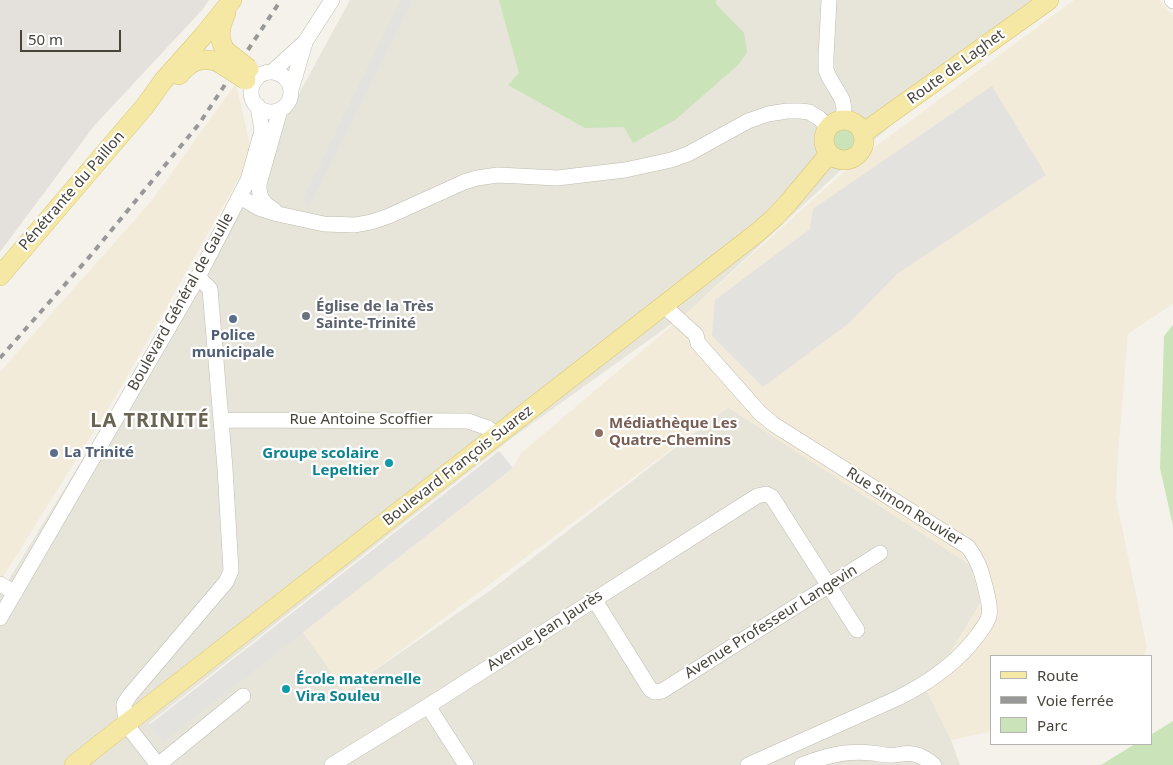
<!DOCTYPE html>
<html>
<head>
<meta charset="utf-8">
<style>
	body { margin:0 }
	#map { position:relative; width:1173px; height:765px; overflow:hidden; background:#f4f2eb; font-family:"Noto Sans",sans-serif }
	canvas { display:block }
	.legend { position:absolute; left:990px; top:655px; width:162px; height:90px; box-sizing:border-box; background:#fff; border:1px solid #b5b4b0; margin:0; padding:6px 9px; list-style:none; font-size:15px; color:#47443a }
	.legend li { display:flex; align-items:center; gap:10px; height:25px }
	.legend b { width:25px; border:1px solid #b5b4b0 }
	.scale { position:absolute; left:20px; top:30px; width:101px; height:22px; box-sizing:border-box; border:2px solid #47443a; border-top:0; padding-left:6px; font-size:15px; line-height:18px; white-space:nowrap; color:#47443a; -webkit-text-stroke:4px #fff; paint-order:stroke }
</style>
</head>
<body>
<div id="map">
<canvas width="1173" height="765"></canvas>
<ul class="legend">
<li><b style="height:6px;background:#f4e8a4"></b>Route</li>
<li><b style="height:6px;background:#989898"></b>Voie ferrée</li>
<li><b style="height:14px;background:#cae3b8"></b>Parc</li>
</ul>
<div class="scale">50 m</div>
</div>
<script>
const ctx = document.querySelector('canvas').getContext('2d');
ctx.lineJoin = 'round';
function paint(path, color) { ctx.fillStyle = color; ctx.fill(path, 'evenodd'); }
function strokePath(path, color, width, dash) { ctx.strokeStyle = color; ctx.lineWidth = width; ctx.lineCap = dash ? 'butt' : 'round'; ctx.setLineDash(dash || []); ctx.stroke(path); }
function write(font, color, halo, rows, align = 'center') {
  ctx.font = font + ' "Noto Sans",sans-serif'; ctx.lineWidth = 4.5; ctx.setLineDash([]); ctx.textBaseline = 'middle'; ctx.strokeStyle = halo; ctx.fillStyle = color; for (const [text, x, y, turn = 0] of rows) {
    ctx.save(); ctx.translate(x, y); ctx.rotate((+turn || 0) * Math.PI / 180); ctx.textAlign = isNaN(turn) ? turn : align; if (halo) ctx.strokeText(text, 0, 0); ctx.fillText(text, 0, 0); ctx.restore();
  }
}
const residential = new Path2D(`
	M350,0H1035L855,157L688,312L512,438L149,723L163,741L303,632L345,691L491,590L728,407L970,564L981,602L927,691L951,740L960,765H0V594L170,316L282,125Z`);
const commercial = new Path2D(`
	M1074,0H1159L1173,16V304L1128,334L1118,455L1116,498L1147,648L1144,656H992V731L951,740L927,691L981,602L970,565L728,407L345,692L303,632L513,468L521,453L688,312L856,161Z
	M236,83L252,155L119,391L0,582V372L153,199Z`);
const industrial = new Path2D(`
	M0,0H209L203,9L94,126L0,252Z`);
const green = new Path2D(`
	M499,0H716V4L744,33L747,52L739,64L675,120L633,143L624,127L585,128L508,85L519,73Z
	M830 140a14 14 0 1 1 28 0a14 14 0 1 1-28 0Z
	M1173,325V526L1160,468L1164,336Z
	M1173,721V765H1101L1135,744H1152V734Z`);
const parking = new Path2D(`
	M401,0H407L412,2L310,205L302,201Z
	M992,86L1046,175L897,274L849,323L763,387L712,336L715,300L810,229L813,209Z
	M499,451L513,468L163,742L149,725Z`);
const minor = new Path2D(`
	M829,0L826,57V70L829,77L842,99L844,108L843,119
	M1172,0L1173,1
	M272,72L305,42L332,0
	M251 92a20 20 0 1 1 40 0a20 20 0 1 1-40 0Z
	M291,90L305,43
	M240,197L259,208L278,214L324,224L355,225L371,222L389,216L464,182L477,178L498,175L557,178L625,170L671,160L688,154L748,121L768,114L787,111H800L809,112L819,118L828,127
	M275,211C263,202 259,200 259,184L280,110
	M663,305L696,335L698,343L760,413L773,424L968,547C978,560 981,570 985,586C987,595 991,606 989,616C987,624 981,630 977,636C957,663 928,683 898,698L748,765
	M221,420L468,421L488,428L497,436
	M0,584L15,593
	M594,599L650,689L655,692L662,691L880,553
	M0,618L198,277L248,180L262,131L258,106
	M428,706L466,765
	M158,765L126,724L124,704L130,695L226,582L231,571L225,468L210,289L198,277
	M158,765L243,696
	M332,765L428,706L757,496L766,494L772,497L857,630
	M802,765C824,756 847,750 871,753C876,753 882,755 887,755C892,756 897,755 902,754C916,752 924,757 934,765`);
const major = new Path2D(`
	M226,13C220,27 217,38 226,51
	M179,75C190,62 200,56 218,62
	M824 140a20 20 0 1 1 40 0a20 20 0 1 1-40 0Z
	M863,133L1049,0
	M0,276L145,106L163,81L204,35L232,0
	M74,765L113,734L758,232L775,217L788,203L829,154`);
const rail = new Path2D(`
	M0,358L91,255L199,124L281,0`);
const majorBridge = new Path2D(`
	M226,51L249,69
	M218,62L246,80`);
const markers = [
	[306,316,5,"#6b7280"],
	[233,319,5,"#5c6f8a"],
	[599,433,5,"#8d6e63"],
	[54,453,5,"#5c6f8a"],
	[389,463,5,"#0f9aa8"],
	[286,689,5,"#0f9aa8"]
];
const streetNames = [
	["Route de Laghet",956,67,-36],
	["Pénétrante du Paillon",72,191,-49],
	["Boulevard Général de Gaulle",181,302,-61],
	["Rue Antoine Scoffier",361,420],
	["Boulevard François Suarez",458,466,-38],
	["Rue Simon Rouvier",904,507,32],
	["Avenue Professeur Langevin",771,622,-32],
	["Avenue Jean Jaurès",545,631,-33]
];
const worshipNames = [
	["Église de la Très",316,307],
	["Sainte-Trinité",316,324]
];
const serviceNames = [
	["Police",233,336],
	["municipale",233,353],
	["La Trinité",64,453,"left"]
];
const educationNames = [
	["Médiathèque Les",609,424],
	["Quatre-Chemins",609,441]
];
const cultureNames = [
	["Groupe scolaire",379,454],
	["Lepeltier",379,471],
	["École maternelle",296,680,"left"],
	["Vira Souleu",296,697,"left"]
];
const districtNames = [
	["LA TRINITÉ",150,421]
];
paint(residential, '#e7e5da');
paint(commercial, '#f3ebd9');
paint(industrial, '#e4e1dc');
paint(green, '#cae3b8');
paint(parking, '#e3e2df');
strokePath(minor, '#bfbbae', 16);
strokePath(major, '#d8c775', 20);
strokePath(minor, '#fff', 15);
strokePath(major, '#f4e8a4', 19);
strokePath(rail, '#989898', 4, [6, 6]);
strokePath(majorBridge, '#d8c775', 20, []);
strokePath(majorBridge, '#f4e8a4', 19);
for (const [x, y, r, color] of markers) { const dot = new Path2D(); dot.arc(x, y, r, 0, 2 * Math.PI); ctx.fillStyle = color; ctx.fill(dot); strokePath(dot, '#fff', 2); }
write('15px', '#47443a', '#fff', streetNames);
write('bold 15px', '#5b616d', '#fff', worshipNames, 'left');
write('bold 15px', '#4e5e75', '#fff', serviceNames);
write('bold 15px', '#785e54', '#fff', educationNames, 'left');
write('bold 15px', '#0d838f', '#fff', cultureNames, 'right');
ctx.letterSpacing = '1px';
write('bold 20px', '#696352', '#fff', districtNames);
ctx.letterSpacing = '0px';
</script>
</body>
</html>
